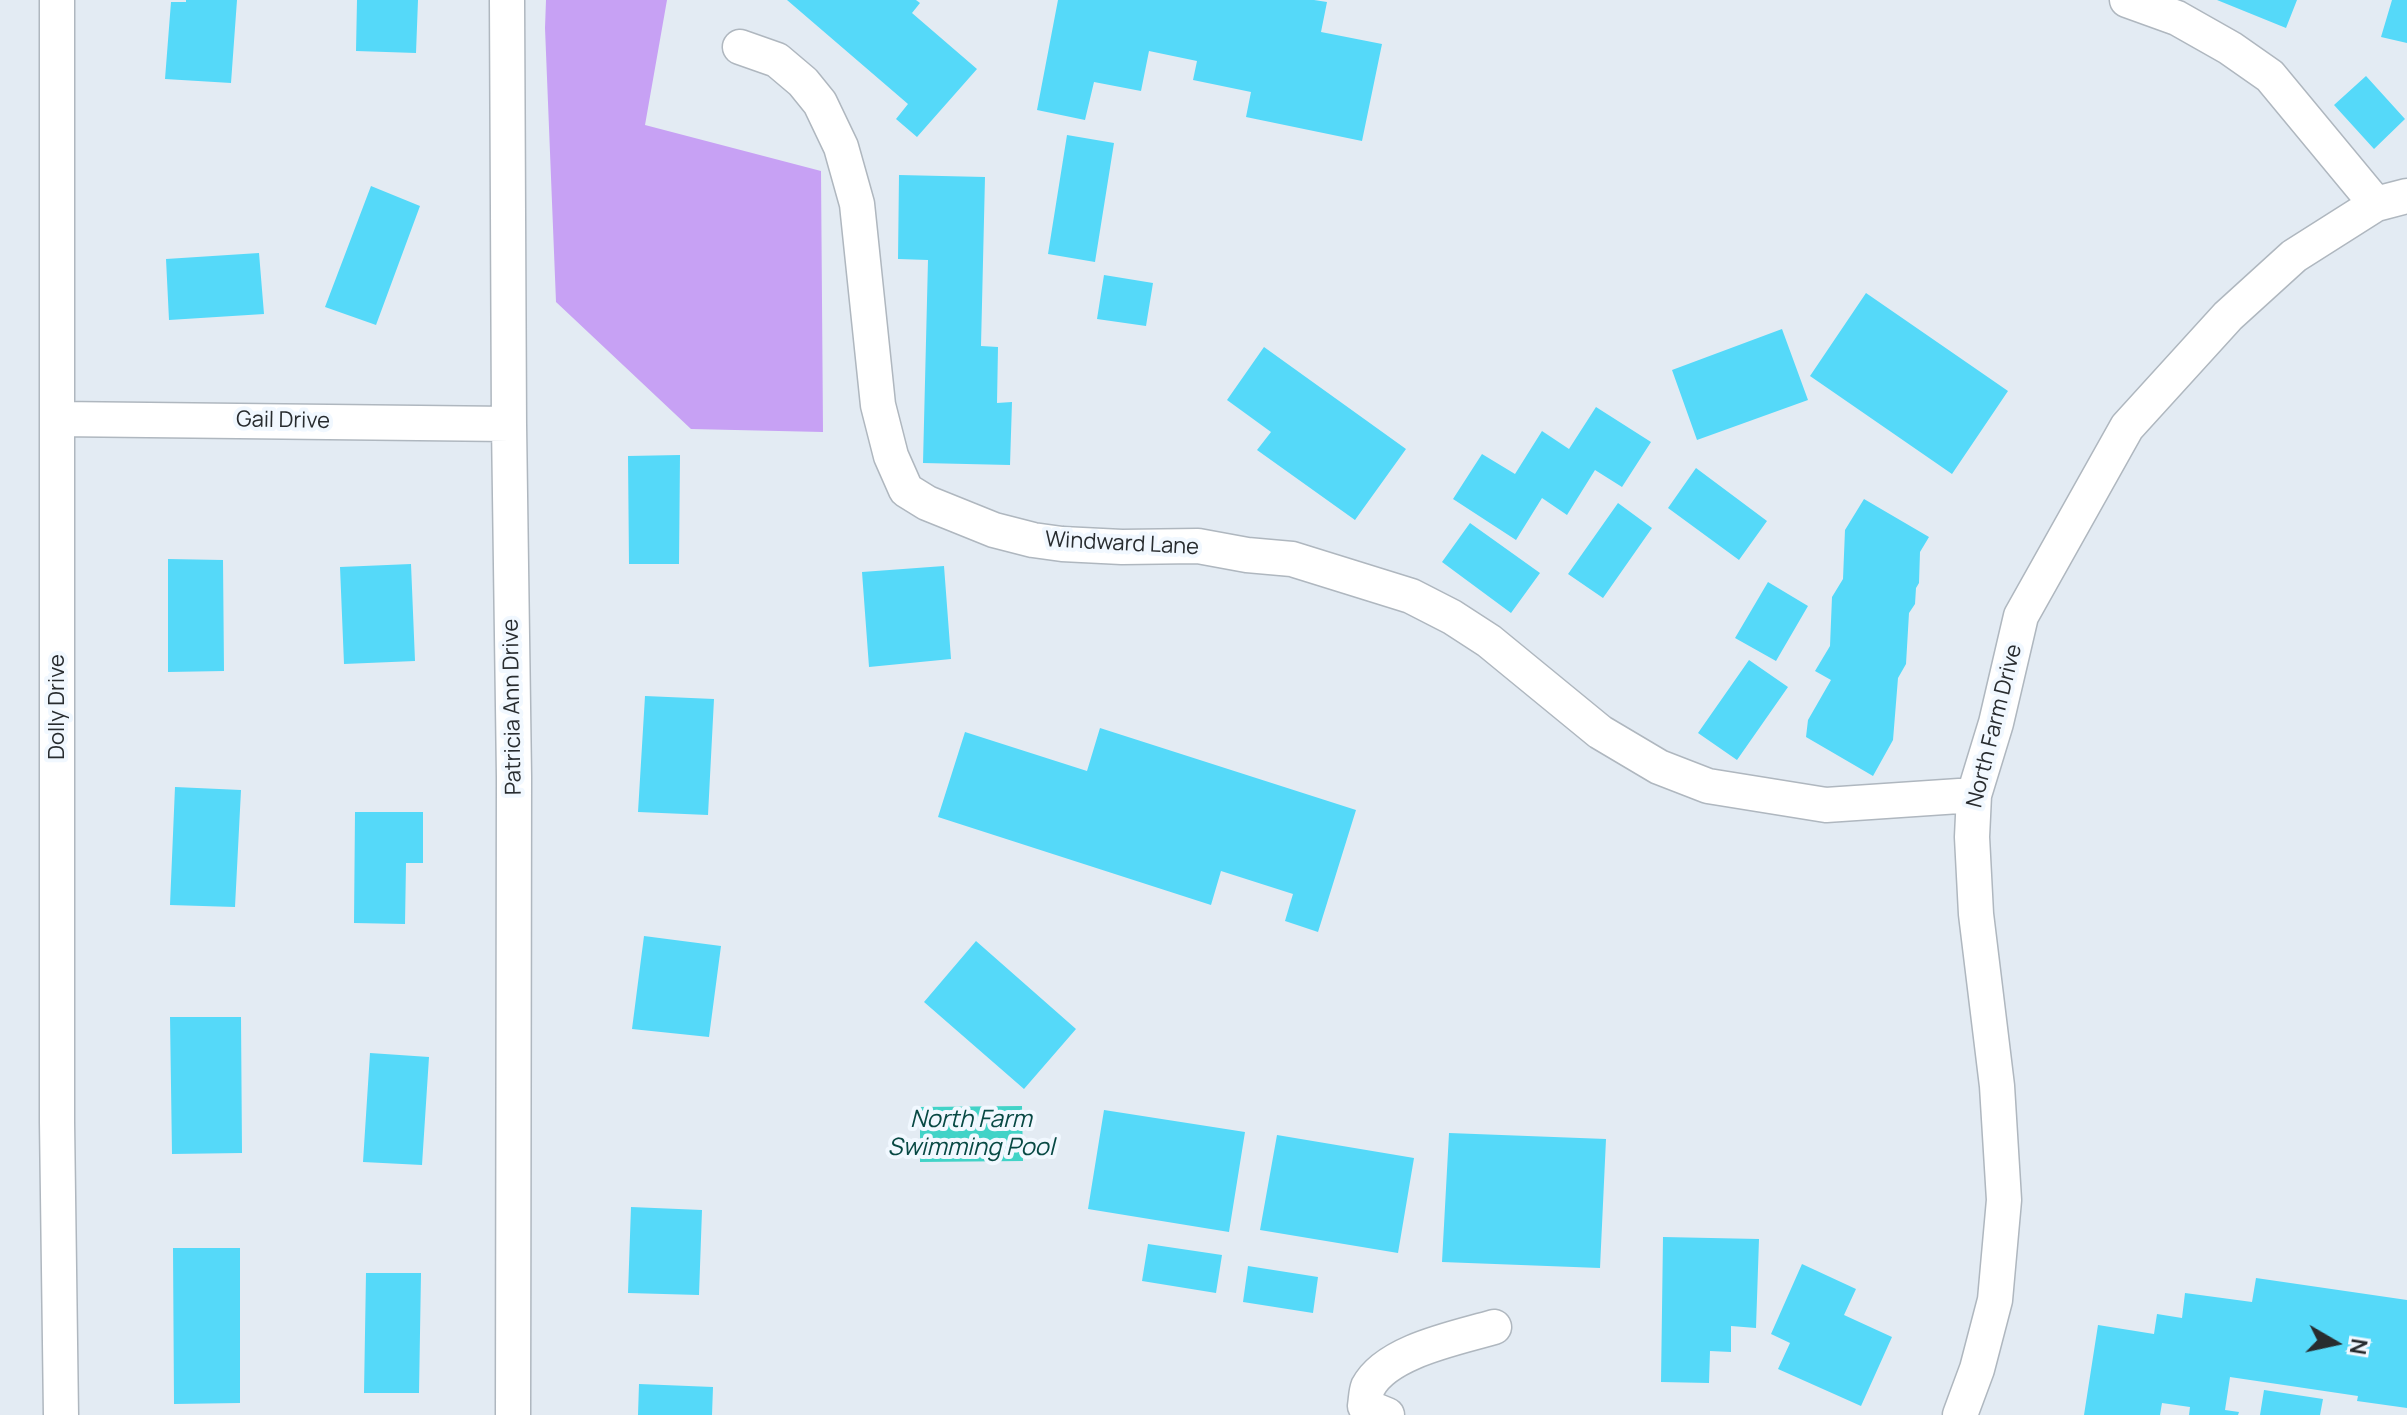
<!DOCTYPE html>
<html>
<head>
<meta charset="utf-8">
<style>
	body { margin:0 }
	#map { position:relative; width:2407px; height:1415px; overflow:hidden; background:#e3ebf3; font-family:Manrope,sans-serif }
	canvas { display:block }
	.north { position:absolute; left:2295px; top:1303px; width:80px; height:80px; -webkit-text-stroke:6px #f1f8ff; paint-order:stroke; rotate:99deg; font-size:22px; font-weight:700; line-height:32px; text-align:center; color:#282c2f }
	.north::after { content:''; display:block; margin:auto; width:28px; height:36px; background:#282c2f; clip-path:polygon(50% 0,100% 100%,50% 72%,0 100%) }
</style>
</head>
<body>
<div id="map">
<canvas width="2407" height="1415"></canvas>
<div class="north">N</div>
</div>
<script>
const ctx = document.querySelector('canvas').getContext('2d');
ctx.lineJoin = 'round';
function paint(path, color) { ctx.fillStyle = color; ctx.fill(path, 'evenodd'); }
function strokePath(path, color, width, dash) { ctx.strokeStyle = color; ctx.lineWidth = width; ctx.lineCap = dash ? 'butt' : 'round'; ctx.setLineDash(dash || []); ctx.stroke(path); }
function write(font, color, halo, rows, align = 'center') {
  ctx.font = font + ' Manrope,sans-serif'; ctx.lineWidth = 8; ctx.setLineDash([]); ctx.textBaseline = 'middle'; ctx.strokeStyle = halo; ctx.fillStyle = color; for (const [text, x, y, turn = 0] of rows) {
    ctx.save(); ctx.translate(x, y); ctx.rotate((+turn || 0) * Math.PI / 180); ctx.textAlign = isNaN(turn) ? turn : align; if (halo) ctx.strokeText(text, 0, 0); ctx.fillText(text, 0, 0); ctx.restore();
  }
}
const forest = new Path2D(`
	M546,0H667L645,125L821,171L823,432L691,429L556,302L545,28Z`);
const water = new Path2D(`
	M1022,1106L1023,1161L920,1162V1107Z`);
const building = new Path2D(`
	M186,0H237L231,83L165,79L171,2H186Z
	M357,0H418L416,53L356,51Z
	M787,0H916L920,3L912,13L977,69L917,137L896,119L908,104Z
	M1058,0H1314L1327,2L1321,32L1382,44L1362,141L1246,117L1251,92L1193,80L1197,61L1149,51L1141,91L1094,82L1085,120L1037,110Z
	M2217,0H2297L2286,28Z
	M2392,0H2407V43L2381,37Z
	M2366,76L2405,119L2374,149L2334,105Z
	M1067,135L1114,143L1095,262L1048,254Z
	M899,175L985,177L981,346L998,347L997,403L1012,402L1010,465L923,463L928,260L898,259Z
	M371,186L420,206L376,325L325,307Z
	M259,253L264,314L169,320L166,259Z
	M1104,275L1153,283L1146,326L1097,319Z
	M1866,293L2008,391L1952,474L1810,376Z
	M1782,329L1808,400L1697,440L1672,370Z
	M1264,347L1406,449L1355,520L1257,450L1271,432L1227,400Z
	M1596,407L1651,442L1622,487L1595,470L1567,515L1542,498L1516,540L1453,499L1482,454L1515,474L1542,431L1569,449Z
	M680,455L679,564H629L628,456Z
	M1696,468L1767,521L1739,560L1668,508Z
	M1864,499L1929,537L1920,552L1919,583L1916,588L1915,604L1909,613L1906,664L1898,678L1893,740L1873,776L1806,737L1808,720L1831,680L1815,671L1830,646L1832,597L1843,579L1845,530Z
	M1618,503L1652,528L1603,598L1568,574Z
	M1470,523L1540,573L1511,613L1442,562Z
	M168,559L223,560L224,671L168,672Z
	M411,564L415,661L344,664L340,567Z
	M944,566L951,659L869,667L862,572Z
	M1768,582L1808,606L1776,661L1735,638Z
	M1749,660L1788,687L1737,760L1698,733Z
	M645,696L714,699L708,815L638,812Z
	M1100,728L1356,810L1318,932L1285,921L1293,894L1221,871L1211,905L938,817L965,732L1087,771Z
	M175,787L241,790L235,907L170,905Z
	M355,812H423V863H406L405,924L354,923Z
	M644,936L721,946L709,1037L632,1029Z
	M976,941L1076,1029L1024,1089L924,1002Z
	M170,1017H241L242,1153L172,1154Z
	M370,1053L429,1057L422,1165L363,1162Z
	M1104,1110L1245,1132L1229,1232L1088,1209Z
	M1449,1133L1606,1139L1600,1268L1442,1262Z
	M1277,1135L1414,1158L1398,1253L1260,1230Z
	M631,1207L702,1210L699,1295L628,1293Z
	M1663,1237L1759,1239L1756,1328L1731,1326V1352L1710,1351L1709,1383L1661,1382Z
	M1148,1244L1222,1255L1216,1293L1142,1281Z
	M173,1248H240V1403L174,1404Z
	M1802,1264L1856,1289L1844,1315L1892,1337L1861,1406L1778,1369L1790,1343L1771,1334Z
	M1248,1266L1318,1277L1313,1313L1243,1302Z
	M366,1273H421L419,1393H364Z
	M2256,1278L2407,1300V1408L2357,1401L2358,1396L2230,1377L2225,1410L2239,1412L2238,1415H2189L2190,1407L2162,1403L2160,1415H2084L2098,1325L2154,1334L2157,1314L2182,1318L2185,1293L2252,1302Z
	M639,1384L713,1387L712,1415H638Z
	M2264,1390L2323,1399L2320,1415H2260Z`);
const minor = new Path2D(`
	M57,0V1122L61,1415
	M507,0L509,424L514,777L513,1415
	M2127,0L2177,18L2230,48L2270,76L2376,204
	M740,47L777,60L803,82L820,103L841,147L857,204L878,405L891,456L906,490L927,503L994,530L1033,540L1062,544L1122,547L1198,546L1247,555L1292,559L1411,596L1452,617L1489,641L1600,732L1659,767L1708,786L1826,805L1974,795
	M58,419L509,424
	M1387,1415L1365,1406C1366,1400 1366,1392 1368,1387C1387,1351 1457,1338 1494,1327
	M1960,1415L1977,1369L1995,1300L2004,1200L1997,1086L1976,914L1972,837L1974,795L1996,723L2021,616L2127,427L2228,316L2294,256L2376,204L2407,196`);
const streetNames = [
	["Gail Drive",283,421,1],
	["Windward Lane",1122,544,3],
	["Dolly Drive",58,707,-90],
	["Patricia Ann Drive",513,707,-91],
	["North Farm Drive",1995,726,-76]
];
const waterNames = [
	["North Farm",971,1120],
	["Swimming Pool",971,1148]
];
paint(forest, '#c7a1f4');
paint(water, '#41d3c7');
paint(building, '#55d9f9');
strokePath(minor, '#afb7bf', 37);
strokePath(minor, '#fff', 34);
write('22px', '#282c2f', '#f1f8ff', streetNames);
write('italic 24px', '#084944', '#f1f8ff', waterNames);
</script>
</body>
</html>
